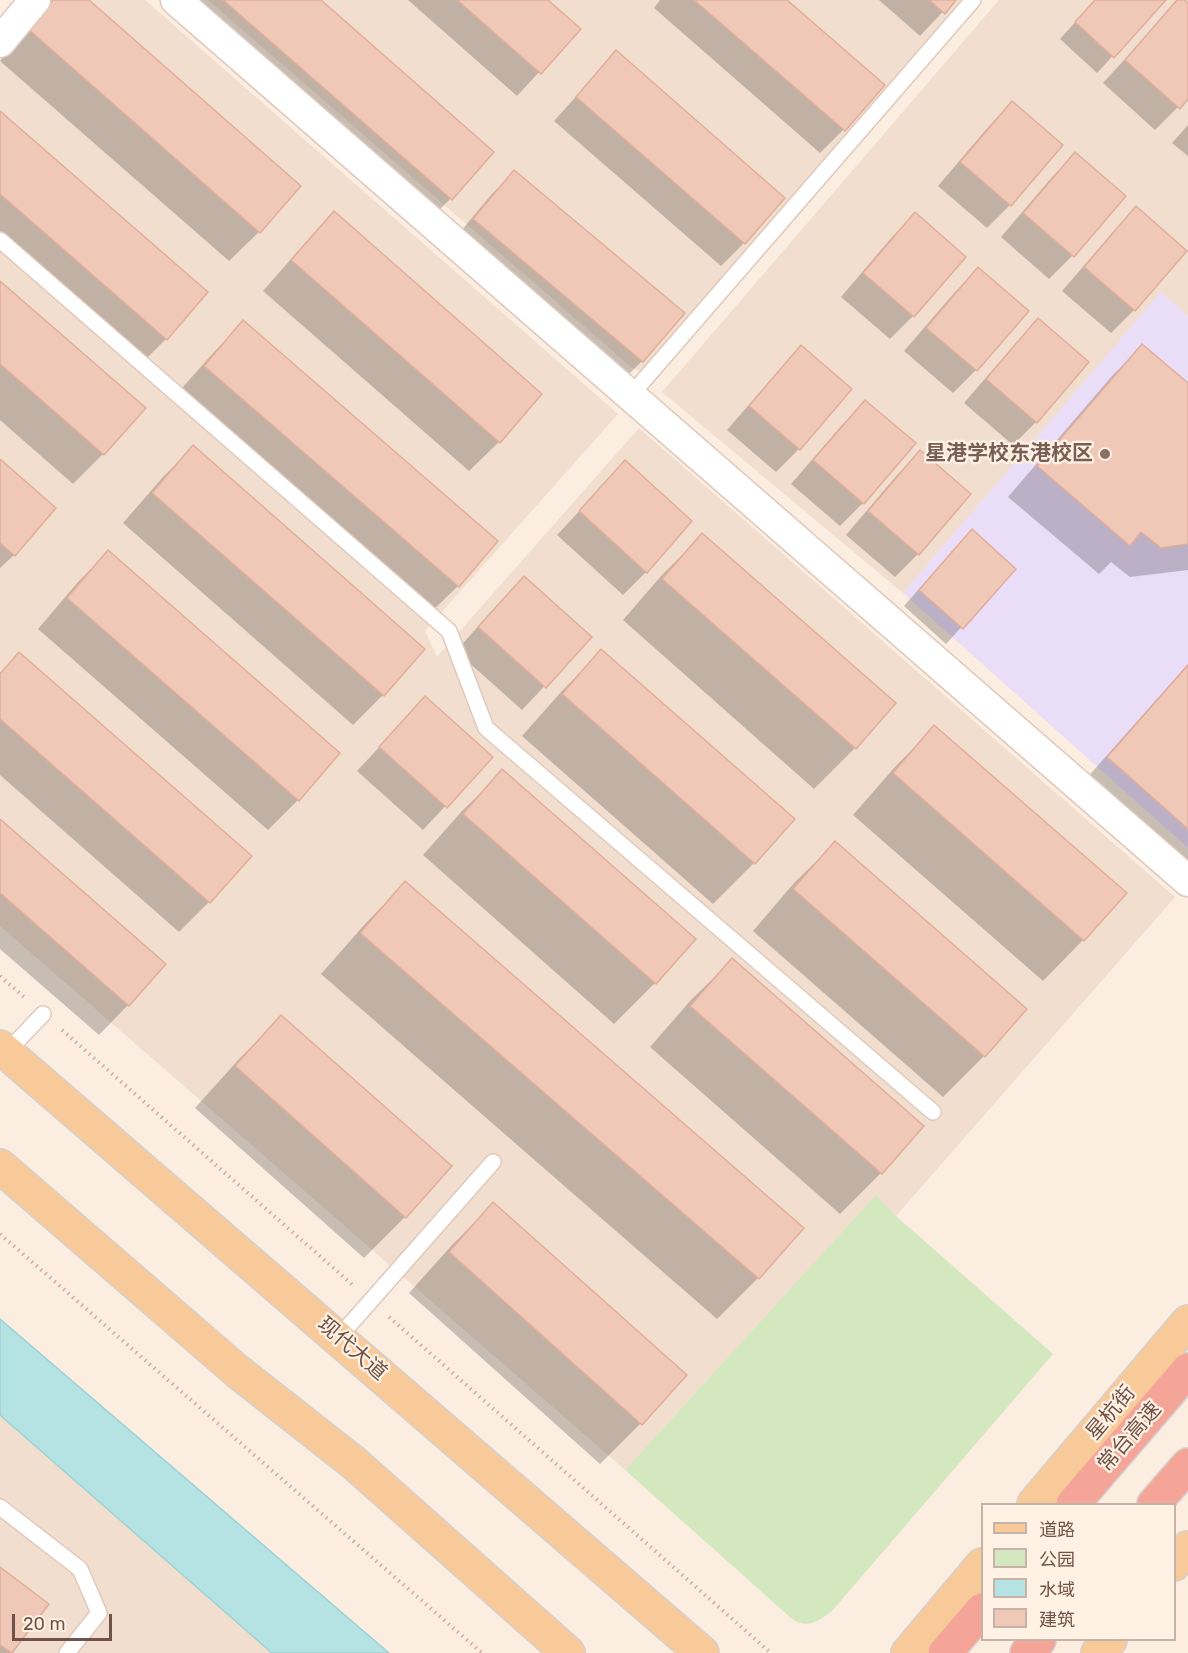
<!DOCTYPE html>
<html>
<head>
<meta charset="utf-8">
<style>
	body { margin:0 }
	#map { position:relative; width:1188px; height:1653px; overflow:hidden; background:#fbede0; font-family:Rubik,"Noto Sans SC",sans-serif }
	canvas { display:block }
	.legend { position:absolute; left:981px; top:1503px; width:195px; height:138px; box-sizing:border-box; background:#fff2e5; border:2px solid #c6b2a6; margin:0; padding:8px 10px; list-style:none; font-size:18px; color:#715248 }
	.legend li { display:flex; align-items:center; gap:12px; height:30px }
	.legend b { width:30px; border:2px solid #c6b2a6 }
	.scale { position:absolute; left:12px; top:1614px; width:100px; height:27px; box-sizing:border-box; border:3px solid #715248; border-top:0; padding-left:8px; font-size:18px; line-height:21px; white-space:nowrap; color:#715248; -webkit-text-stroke:4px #fff2e5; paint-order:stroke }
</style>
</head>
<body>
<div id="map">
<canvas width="1188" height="1653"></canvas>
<ul class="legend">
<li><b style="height:8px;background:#f9ca99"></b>道路</li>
<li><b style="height:16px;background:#d4e8bf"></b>公园</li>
<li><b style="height:16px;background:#b5e2e3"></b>水域</li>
<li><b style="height:16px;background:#f0c8b8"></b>建筑</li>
</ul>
<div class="scale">20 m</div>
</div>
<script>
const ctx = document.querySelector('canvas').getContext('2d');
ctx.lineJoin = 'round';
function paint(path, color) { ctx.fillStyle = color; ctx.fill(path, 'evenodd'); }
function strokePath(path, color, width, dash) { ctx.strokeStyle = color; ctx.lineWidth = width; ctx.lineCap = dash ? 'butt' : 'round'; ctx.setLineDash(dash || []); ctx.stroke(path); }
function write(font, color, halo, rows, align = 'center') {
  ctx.font = font + ' Rubik,"Noto Sans SC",sans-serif'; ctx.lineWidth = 4.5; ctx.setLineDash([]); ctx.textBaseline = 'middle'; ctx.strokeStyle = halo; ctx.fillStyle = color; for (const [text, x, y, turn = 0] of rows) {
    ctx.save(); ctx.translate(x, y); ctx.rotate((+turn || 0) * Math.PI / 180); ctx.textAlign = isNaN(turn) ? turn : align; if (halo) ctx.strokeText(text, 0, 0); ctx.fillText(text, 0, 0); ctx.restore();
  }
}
const residential = new Path2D(`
	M49,0H145L618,414L425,631L437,657L639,428L1175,897L896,1216L876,1196L625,1470L0,926V57Z
	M208,0H961L647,368L640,371L632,368Z
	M999,0H1188V316L1161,293L903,593L662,392Z
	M0,1415L272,1653H0Z`);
const education = new Path2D(`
	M1161,292L1188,316V848L903,593Z`);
const green = new Path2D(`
	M876,1195L896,1216L1053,1354L832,1611C819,1621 806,1630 791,1618L625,1470Z`);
const water = new Path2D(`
	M0,1319L389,1653H272L0,1415Z`);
const shadow = new Path2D(`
	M53,0H87L259,232L229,261L0,61Z
	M160,0H319L492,152L450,199L421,229Z
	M408,0H546L579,29L517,96Z
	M660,0H785L882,85L843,130L820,153L654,8Z
	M879,0H954L920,36Z
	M1095,0H1164L1097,73L1060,39Z
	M1179,0L1188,5V97L1155,130L1103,83Z
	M616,52L744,243L721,266L554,121Z
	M1012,103L1010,205L987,228L938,186L989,126Z
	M0,113L166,339L136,369L0,250Z
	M1188,125V156L1172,143Z
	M1075,154L1124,196L1072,256L1049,279L1001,237L1052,177Z
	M514,172L642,361L619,384L451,243L491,195Z
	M1137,208L1185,251L1134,310L1111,333L1062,291L1114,231Z
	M334,213L499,442L469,471L263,291L305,243Z
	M915,214L964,257L913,316L890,339L841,297L892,237Z
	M978,269L1027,311L976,370L953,393L904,351L955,292Z
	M0,283L144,408L103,454L73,484L0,420Z
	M1038,320L1087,362L1036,422L1013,445L964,403L1015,344Z
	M243,322L458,586L428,615L175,396L214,352Z
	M1142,346L1188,385V570L1130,577L1111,562L1099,574L1008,497L1112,376Z
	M802,347L799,449L776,472L727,430L779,370Z
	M865,402L863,503L840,526L791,484L842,425Z
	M193,447L423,649L383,695L353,725L123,523L163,477Z
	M921,452L918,554L895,577L846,535L897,475Z
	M0,461L14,555L0,568Z
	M625,462L646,572L623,595L557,535Z
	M702,535L894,703L855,748L814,789L623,620L661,576Z
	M956,547L1014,569L946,644L904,606Z
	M108,552L298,800L268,830L38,629L78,582Z
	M501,601L590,638L522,710L456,651Z
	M601,651L793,819L754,863L713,904L522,736L561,692Z
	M19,654L209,902L179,932L0,775V673Z
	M1188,664V886L1078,788Z
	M425,698L491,757L423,830L357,771Z
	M934,727L1083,940L1043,981L853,815L894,768Z
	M503,771L694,939L655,983L614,1024L423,855L462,811Z
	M0,821L128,1005L99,1035L0,949Z
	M835,843L984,1056L943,1097L753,931L794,883Z
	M405,883L801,1228L758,1278L717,1319L321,974L365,924Z
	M732,960L922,1126L881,1173L840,1214L650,1047L691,1000Z
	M281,1017L405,1217L364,1258L195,1108L240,1058Z
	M493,1204L641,1423L600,1464L409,1293L452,1245Z
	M0,1568L47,1604L10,1653H0Z`);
const building = new Path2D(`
	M53,0H89L301,186L260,233L28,29Z
	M223,0H321L494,152L452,200Z
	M457,0H548L581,29L541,74Z
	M694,0H787L885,85L845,131Z
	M929,0H956L945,14Z
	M1095,0H1166L1114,58L1075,22Z
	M1177,0H1184L1188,3V99L1180,109L1125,60Z
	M616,50L785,198L745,244L576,97Z
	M1012,101L1063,145L1011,206L960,162Z
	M0,111L208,292L167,340L0,194Z
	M1075,152L1126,196L1074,257L1023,213Z
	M514,170L685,313L643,362L473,219Z
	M1136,206L1187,251L1135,311L1084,267Z
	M334,211L542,394L500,443L291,260Z
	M915,212L966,257L914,317L863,273Z
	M978,267L1029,311L977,371L926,328Z
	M0,281L146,408L104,455L0,364Z
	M1038,318L1089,362L1037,423L986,379Z
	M243,320L498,541L459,587L204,366Z
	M1142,344L1188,383V544L1161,548L1141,532L1130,546L1037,466Z
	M801,345L852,389L800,450L749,406Z
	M865,400L916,443L864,504L813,460Z
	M193,445L425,649L384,696L152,493Z
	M920,450L971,494L919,555L868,511Z
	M0,459L56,508L15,556L0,543Z
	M625,460L692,521L647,573L579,511Z
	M972,529L1016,569L963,629L919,590Z
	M702,533L896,703L856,749L662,579Z
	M108,550L340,753L299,801L67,598Z
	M524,576L592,637L546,688L478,627Z
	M601,649L795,819L755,864L562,694Z
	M19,652L252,856L210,903L0,719V674Z
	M1188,665V829L1107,757Z
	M425,696L493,757L447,808L379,747Z
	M934,725L1127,893L1084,941L893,773Z
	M502,769L696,939L656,984L463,814Z
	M0,819L166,964L129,1006L0,893Z
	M835,841L1027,1009L985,1057L793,889Z
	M405,881L804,1228L759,1279L360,933Z
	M732,958L924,1126L882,1174L690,1006Z
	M281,1015L452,1166L406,1218L235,1066Z
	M493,1202L687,1375L642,1425L449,1252Z
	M0,1567L49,1604L12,1653L0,1645Z`);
const path = new Path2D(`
	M0,976L24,997
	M62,1030L354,1286
	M0,1234L482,1653
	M389,1317L771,1653`);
const lane = new Path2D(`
	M0,240L449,631L486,728L933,1112
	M631,395L973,0
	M4,1055L43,1014
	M338,1338L493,1162
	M0,1507L80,1569L99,1613L67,1653`);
const street = new Path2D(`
	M176,0L1188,881
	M0,42L35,0`);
const primary = new Path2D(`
	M0,1047L702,1653
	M0,1166L237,1371L354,1463L568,1653
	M1034,1504L1188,1322
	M1174,1564L1188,1548
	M908,1653L982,1565
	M1098,1653L1110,1640`);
const highway = new Path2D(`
	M1073,1504L1188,1370
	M1154,1504L1188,1465
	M945,1653L982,1610
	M1027,1653L1039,1640`);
const markers = [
	[1105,454,6,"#8d6e63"]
];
const educationNames = [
	["星港学校东港校区",1093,454]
];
const streetNames = [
	["现代大道",352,1349,41],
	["星杭街",1111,1413,-50],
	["常台高速",1130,1437,-49]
];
paint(residential, '#f2dece');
paint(education, '#eaddf7');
paint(green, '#d4e8bf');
paint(water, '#b5e2e3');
strokePath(water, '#9cd2d5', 1.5);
paint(shadow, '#0003');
paint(building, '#f0c8b8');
strokePath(building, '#e2ad99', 1.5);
strokePath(lane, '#dfc9bc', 18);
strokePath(street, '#dfc9bc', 33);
strokePath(primary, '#d7cfcc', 36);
strokePath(highway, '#d7cfcc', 36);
strokePath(path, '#d4ab9c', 4, [1.5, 4.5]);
strokePath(lane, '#fff', 15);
strokePath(street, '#fff', 30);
strokePath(primary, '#f9ca99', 33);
strokePath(highway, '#f4a598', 33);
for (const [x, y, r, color] of markers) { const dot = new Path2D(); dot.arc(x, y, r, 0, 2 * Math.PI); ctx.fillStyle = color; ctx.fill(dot); strokePath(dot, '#fff2e5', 2); }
write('bold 21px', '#785e54', '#fff2e5', educationNames, 'right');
write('21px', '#715248', '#fff2e5', streetNames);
</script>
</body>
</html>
